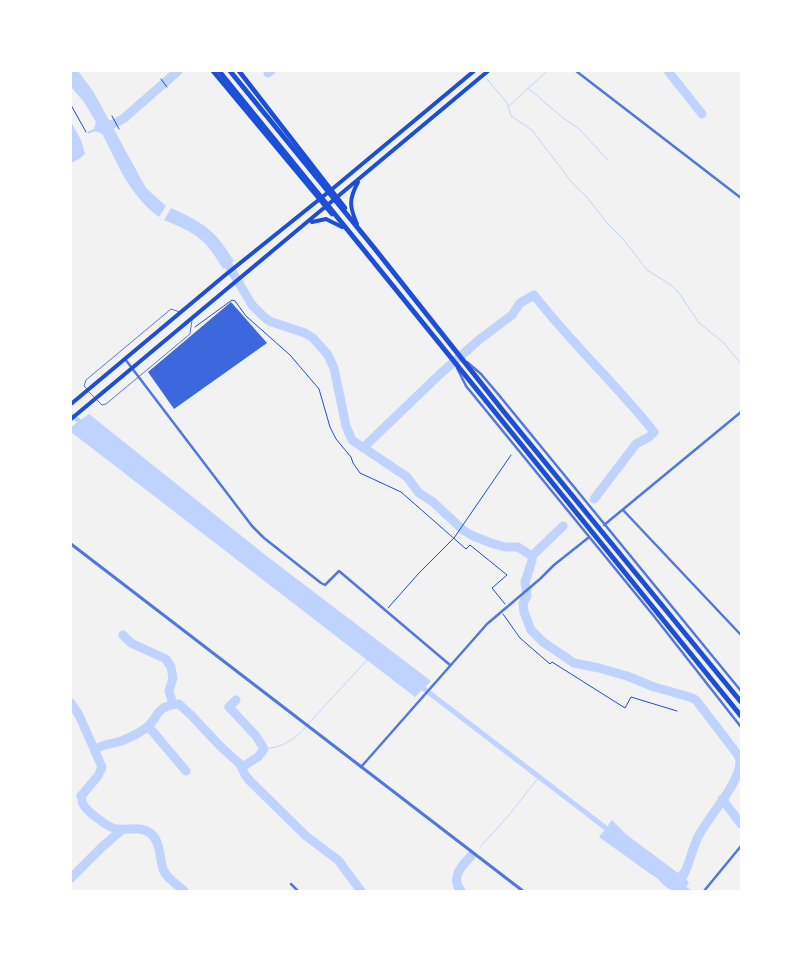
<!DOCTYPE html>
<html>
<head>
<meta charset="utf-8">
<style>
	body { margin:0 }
	#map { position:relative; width:812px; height:962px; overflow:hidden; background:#f2f2f2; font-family:"Alegreya Sans",sans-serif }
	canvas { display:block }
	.frame { position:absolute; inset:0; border:72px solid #fff; pointer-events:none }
</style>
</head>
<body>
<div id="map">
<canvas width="812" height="962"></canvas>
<div class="frame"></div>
</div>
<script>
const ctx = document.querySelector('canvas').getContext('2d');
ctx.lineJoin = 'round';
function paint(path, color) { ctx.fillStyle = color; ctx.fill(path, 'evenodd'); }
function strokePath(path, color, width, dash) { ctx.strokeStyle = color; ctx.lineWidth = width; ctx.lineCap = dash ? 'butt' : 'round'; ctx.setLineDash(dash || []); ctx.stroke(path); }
const water = new Path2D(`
	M71,71H78L93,91L146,188L166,206L159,217C129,194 119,167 103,135C97,130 94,131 88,134L87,132L94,129L96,122L84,102L71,87Z
	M71,122L81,140L85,154L79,159L71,163Z
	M171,208C204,223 215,230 234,261L223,269C205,238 197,234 164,220Z
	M89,414L264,554L431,681L415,697L71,432V427Z
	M612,820L627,835L678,873L684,866L690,869L686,879L689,883L686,887L693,891C686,891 677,892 672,890C663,887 660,879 652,875L599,837Z`);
const stream = new Path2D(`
	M487,79L507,103L511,116L532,130L573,184L586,196L607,223L623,239L647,270L671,285L679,293L699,323L723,342L741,364
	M528,88L562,117L578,128L608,160
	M509,106L547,71
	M308,724L367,660
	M264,749C281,748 294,740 306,727
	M480,847L509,815L539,777`);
const canal = new Path2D(`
	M71,415L83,424
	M419,685L611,832`);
const river = new Path2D(`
	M668,71L702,114
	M268,73L271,71
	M107,127L123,119L178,71
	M223,256L252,305L262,315L269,321L305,333L313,338L328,355L334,368L346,426L352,440L407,477L419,493L433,502L463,530L473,536L491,543L505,547H518L532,556V561L525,582L527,596L523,603L524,612L531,630L543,642L574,663L599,668L627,676L654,687L690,697L696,700L738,755C749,773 708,817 699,835C692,848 690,864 682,878
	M363,448L439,375L480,339L512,315L520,303L534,295C571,343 616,384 654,432L649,437L636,444L594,499
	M532,556L563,526
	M123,635L131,643L166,659L171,667L173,678L169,691L173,704
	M236,700L229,707L256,736L264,749L258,757L242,767
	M71,703L79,715L102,767L98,776L81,796C82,797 82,803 83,804C86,811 109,828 116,829C128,831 139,825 150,833C161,841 159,857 163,869C166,878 177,884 184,891
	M148,726L186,771
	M95,750C102,744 113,744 121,741C129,738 139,733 146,728C160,717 154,706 179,704L191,715L221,747L240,764L245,775L250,781L306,836L338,860L361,891
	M722,799L741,824
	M71,878L103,846L123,829
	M461,891C450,878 462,865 471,856`);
const building = new Path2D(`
	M231,302L267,343L174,409L148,372Z`);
const path = new Path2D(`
	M161,79L167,87
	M71,105L86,132
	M112,116L119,129
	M195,327L232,300L235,301L246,316L290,355L319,389L330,427L336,439L351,457L353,463L360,473L401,492L466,549L470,545L507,575L492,588L505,604
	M388,608L419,573L454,538L511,455
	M503,614L520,638L550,664L552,662L625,708L631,697L677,711`);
const service = new Path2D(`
	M87,389L84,386L86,380L171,309L180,312
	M89,392L102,405L106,404L190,334L192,320`);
const minor = new Path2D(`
	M576,71L741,198
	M125,359L252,526L264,538L321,583L325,585L339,571L450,665
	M467,362L481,374L498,394L741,691
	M457,368L466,386L653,615L741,727
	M623,510L741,635
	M604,525L741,412
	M361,767L487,624L540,579L554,565L588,538
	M291,884L298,891
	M704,891L741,846`);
const tertiary = new Path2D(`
	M71,544L523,891`);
const secondary = new Path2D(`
	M312,222L326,219L342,227
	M357,224C349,206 349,199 358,182
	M71,404L224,276L331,190L474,71
	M71,419L488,71`);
const primary = new Path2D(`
	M213,71L332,214
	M239,71L345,208`);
const motorway = new Path2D(`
	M219,71L741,716
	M230,71L375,249L504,412L741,702`);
paint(water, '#bfd3fe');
strokePath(stream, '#bfd3fe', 1);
strokePath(canal, '#bfd3fe', 5);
strokePath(river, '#bfd3fe', 9);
paint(building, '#3d67dc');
strokePath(path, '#1d4ed8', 1);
strokePath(service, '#5277de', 1);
strokePath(minor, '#5277de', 2.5);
strokePath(tertiary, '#5277de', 3);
strokePath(secondary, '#1d4ed8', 4);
strokePath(primary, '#1d4ed8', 4.5);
strokePath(motorway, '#1d4ed8', 5);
</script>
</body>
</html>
